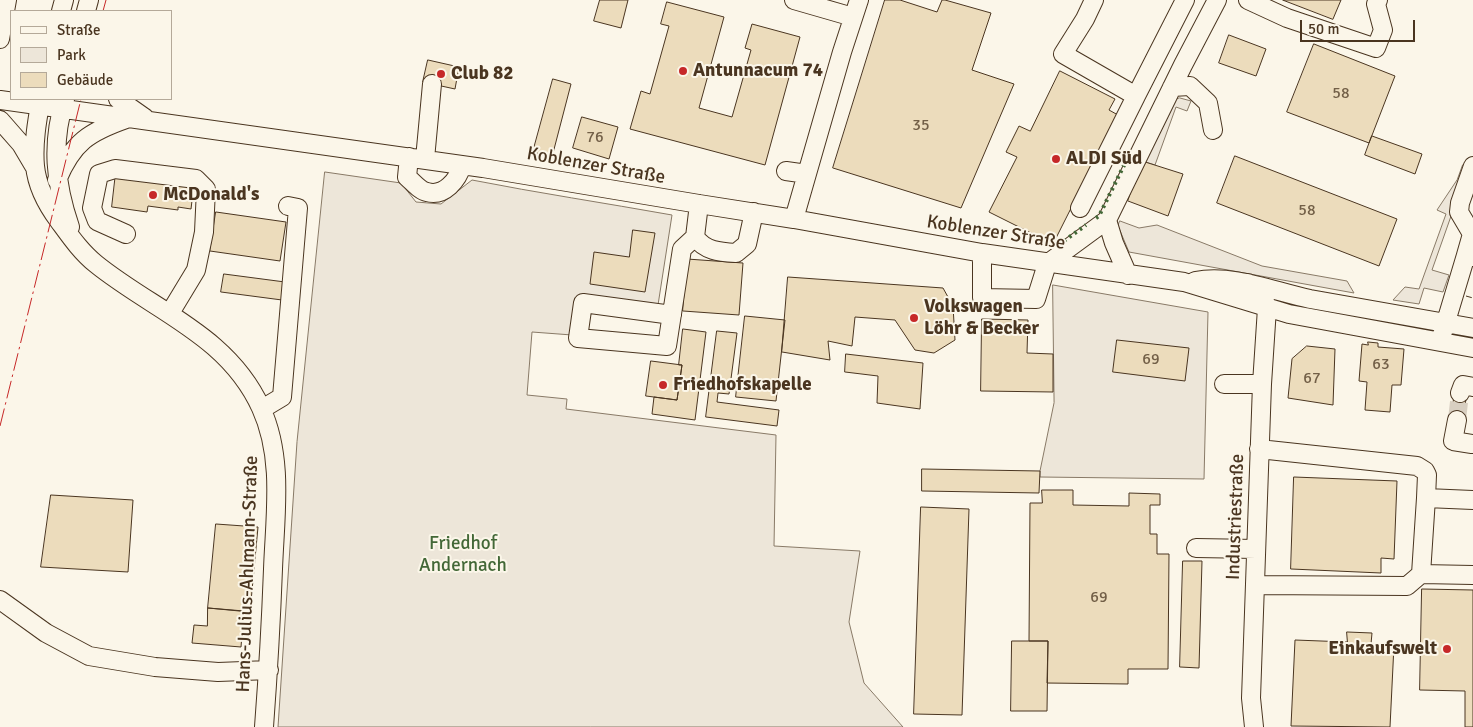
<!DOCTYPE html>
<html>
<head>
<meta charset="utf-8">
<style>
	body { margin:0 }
	#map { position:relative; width:1473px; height:727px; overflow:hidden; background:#fbf6e9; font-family:Signika,sans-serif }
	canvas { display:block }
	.legend { position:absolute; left:10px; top:10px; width:162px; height:90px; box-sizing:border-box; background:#fbf6e9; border:1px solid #b4a999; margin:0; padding:6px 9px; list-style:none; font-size:15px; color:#4a3520 }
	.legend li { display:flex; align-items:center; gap:10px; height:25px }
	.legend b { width:25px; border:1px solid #b4a999 }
	.scale { position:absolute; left:1300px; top:20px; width:115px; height:22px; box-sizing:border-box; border:2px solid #4a3520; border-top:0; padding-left:6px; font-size:15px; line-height:18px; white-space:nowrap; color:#4a3520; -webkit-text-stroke:4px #fbf6e9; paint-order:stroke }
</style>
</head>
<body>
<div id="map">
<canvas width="1473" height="727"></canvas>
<ul class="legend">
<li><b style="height:6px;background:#fbf6e9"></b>Straße</li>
<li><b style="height:14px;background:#ede6d9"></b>Park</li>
<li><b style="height:14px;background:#ecdcbc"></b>Gebäude</li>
</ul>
<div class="scale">50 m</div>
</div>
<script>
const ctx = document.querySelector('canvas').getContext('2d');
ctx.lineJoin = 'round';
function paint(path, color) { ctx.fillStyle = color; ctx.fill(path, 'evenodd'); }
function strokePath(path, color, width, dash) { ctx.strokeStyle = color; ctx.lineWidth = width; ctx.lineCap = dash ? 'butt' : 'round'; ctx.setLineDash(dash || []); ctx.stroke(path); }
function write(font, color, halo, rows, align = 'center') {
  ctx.font = font + ' Signika,sans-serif'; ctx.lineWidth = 4; ctx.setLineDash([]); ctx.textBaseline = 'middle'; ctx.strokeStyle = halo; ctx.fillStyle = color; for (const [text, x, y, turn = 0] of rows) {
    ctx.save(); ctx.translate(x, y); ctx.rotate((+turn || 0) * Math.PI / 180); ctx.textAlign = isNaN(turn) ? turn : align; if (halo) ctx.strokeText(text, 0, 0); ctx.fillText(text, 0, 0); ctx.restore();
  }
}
const green = new Path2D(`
	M1180,98L1191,101L1187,111L1176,107L1155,165L1142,161L1170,101Z
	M1463,165L1471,167L1456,202L1432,270L1449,275L1443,292L1424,288L1419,304L1393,300L1405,287L1419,289L1446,214L1437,210L1457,180Z
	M325,172L401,183L416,202L441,204L472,180C538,193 605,203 672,215L658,305L576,298L572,335L532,332L527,395L567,399L566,409L776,435L774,546L860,551L849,622L864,683L903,727H278L297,442Z
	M1120,221L1139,228L1157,225L1262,266L1347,281L1354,293L1129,252L1118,226Z
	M1053,285L1208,312L1204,479L1040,477V471L1054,403Z`);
const building = new Path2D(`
	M600,0H628L621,28L594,21Z
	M885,0H900L937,12L942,0H945L991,13L972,70L1014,84L961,208L833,168Z
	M1283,0H1341L1333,19Z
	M667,2L724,17L699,108L732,117L751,50L745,48L752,24L800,37L765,165L630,129L641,91L650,94L669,26L661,24Z
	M1229,35L1266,49L1256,76L1219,63Z
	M1314,44L1395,76L1369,143L1287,112Z
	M428,60L459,67L455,89L423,82Z
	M1060,71L1115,99L1109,110L1118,115L1053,244L989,212L1017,157L1006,152L1019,126L1030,131Z
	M553,79L571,84L552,157L533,152Z
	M582,117L618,127L609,159L573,148Z
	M1372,136L1422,154L1415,174L1365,155Z
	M1235,156L1397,219L1379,266L1217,203Z
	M1142,161L1183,174L1168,216L1128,201Z
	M116,172L194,184L191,209L178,207V210L148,206L147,212L112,207Z
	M216,212L286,222L280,261L210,251Z
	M633,230L655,233L645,292L590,284L594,252L629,257Z
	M687,259L743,263L739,315L683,311Z
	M224,274L285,282L282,300L221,292Z
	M788,277L943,288L953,306L955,340L934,353L915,350L895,320L855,317L852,346L828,341L830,360L782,352Z
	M745,316L785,320L776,401L736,397Z
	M982,319L1028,320L1027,353L1053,354V392L981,391Z
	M683,329L706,332L695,420L652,414L654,397L677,400L682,365H679Z
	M717,331L737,333L729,394L718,393L717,402L779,410L777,426L706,417Z
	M1117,340L1189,348L1185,381L1113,372Z
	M1368,342L1378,343V347L1404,349L1401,385H1392L1390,412L1365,410L1367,382L1359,381L1362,344L1368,345Z
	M1307,346L1335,349L1333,405L1288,398L1292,359Z
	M846,354L923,363L920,409L877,403L878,376L845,372Z
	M651,361L682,365L677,400L646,396Z
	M1455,392L1467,394L1462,421L1451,419Z
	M922,469L1040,471L1039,493L922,491Z
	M1294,477L1397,481L1394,559L1381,558V573L1291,569Z
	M1042,490H1073V505L1129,506V493L1160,494V505H1150V534H1157V554H1169L1168,669H1128V684L1047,683L1048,641H1029L1030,503H1042Z
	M51,495L133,500L128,572L41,567Z
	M921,507L969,509L962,715L914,714Z
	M216,524L258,527L250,612L208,608Z
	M1183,561H1202L1199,668L1180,667Z
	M1422,589L1473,590V727H1465V691L1420,690Z
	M208,608L244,611L241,647L192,643L194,625L207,626Z
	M1347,632L1372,633L1371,644L1394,645L1390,727L1291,726L1295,640L1347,642Z
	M1012,641H1048L1047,711H1011Z`);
const minorTunnel = new Path2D(`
	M1457,420L1460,393`);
const minor = new Path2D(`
	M794,0L853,17
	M1094,0L1085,19L1063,54L1136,96L1185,0
	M1248,0L1287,18L1376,48L1383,30L1376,4L1378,0
	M61,11L64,0
	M86,11L89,0
	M0,39L7,0
	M1172,87L1190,86L1208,103L1213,130
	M41,99C37,121 33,144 35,166C37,186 47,205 59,221C70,236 81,252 96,264C154,311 228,335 261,408C284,458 275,515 273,569C271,622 268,674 264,727
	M65,99C51,143 55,183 70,227
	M118,99L145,118
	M0,100L483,168L699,204L794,219L982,253L1184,282L1289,314L1473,348
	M0,120L21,144L34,166
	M409,157L407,177C413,182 420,191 427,192C444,197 458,180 462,165
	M425,159L432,84
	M786,171L807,174
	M57,180C73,142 89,132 126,119
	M1080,208L1136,96
	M794,219L842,52L859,0
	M1107,220L1114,243L1128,275
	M126,234L97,221L92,208L99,174L115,169L196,179L206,189L204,232L196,270L170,313
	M695,237C705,251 719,252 736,253L747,244L754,212
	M982,253V298L1036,299L1047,264L1107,220L1183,65L1217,0
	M1466,255L1472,234L1459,212L1460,203L1473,166
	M1195,281C1234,274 1272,291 1310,299L1473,328
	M1248,283C1256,291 1265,297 1267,308L1262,384L1251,698L1254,727
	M672,315L583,303L578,338L667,346L682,249L695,237L699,204
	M1442,335L1466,255L1473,257
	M1224,384H1262
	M1460,393L1463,385L1473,387
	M262,409L282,397L298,208L288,206
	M1457,420L1453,441L1472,444
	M1259,449L1417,466L1425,471L1427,475L1426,498L1421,574
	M1426,498L1473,500
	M1196,548L1256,549
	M1256,585L1407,586L1421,574L1473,575
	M0,600L46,633L89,656L155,667L218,672L269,670`);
const hedge = new Path2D(`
	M1096,218L1099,216L1131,151
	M1064,241L1086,225`);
const fence = new Path2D(`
	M1466,296L1473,298`);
const power = new Path2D(`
	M103,11L106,0
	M0,426L81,99`);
const markers = [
	[683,71,5,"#c62828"],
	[441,74,5,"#c62828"],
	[1056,159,5,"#c62828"],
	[153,195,5,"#c62828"],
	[914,318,5,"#c62828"],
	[663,385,5,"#c62828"],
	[1447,649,5,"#c62828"]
];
const numberNames = [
	["58",1341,94],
	["35",921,126],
	["76",595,138],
	["58",1307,211],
	["69",1151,360],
	["63",1381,365],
	["67",1312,379],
	["69",1099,598]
];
const poiNames = [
	["Antunnacum 74",693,71],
	["Club 82",451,74],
	["ALDI Süd",1066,159],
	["McDonald's",163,195],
	["Volkswagen",924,307],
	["Löhr & Becker",924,329],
	["Friedhofskapelle",673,385],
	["Einkaufswelt",1437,649,"right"]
];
const streetNames = [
	["Koblenzer Straße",596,166,10],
	["Koblenzer Straße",996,233,9],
	["Industriestraße",1236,517,-88],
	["Hans-Julius-Ahlmann-Straße",248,574,-88]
];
const parkNames = [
	["Friedhof",463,544],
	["Andernach",463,566]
];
paint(green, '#ede6d9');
strokePath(green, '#887966', 1);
paint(building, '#ecdcbc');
strokePath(building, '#4a3520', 1);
strokePath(minorTunnel, '#d8cfc1', 18, [18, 9]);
strokePath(minor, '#4a3520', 20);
strokePath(minor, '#fbf6e9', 18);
strokePath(hedge, '#436837', 4, [2.5, 4]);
strokePath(fence, '#4a3520', 1, [6, 2.5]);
strokePath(power, '#c62828', 1, [18, 4, 2.5, 4]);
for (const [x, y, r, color] of markers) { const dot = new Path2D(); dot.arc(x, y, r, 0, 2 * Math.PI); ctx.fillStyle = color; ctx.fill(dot); strokePath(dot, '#fbf6e9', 2); }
write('16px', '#725f47', null, numberNames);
write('bold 19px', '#4a3520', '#fbf6e9', poiNames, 'left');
write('19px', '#4a3520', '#fbf6e9', streetNames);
write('19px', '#436837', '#fbf6e9', parkNames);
</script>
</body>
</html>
